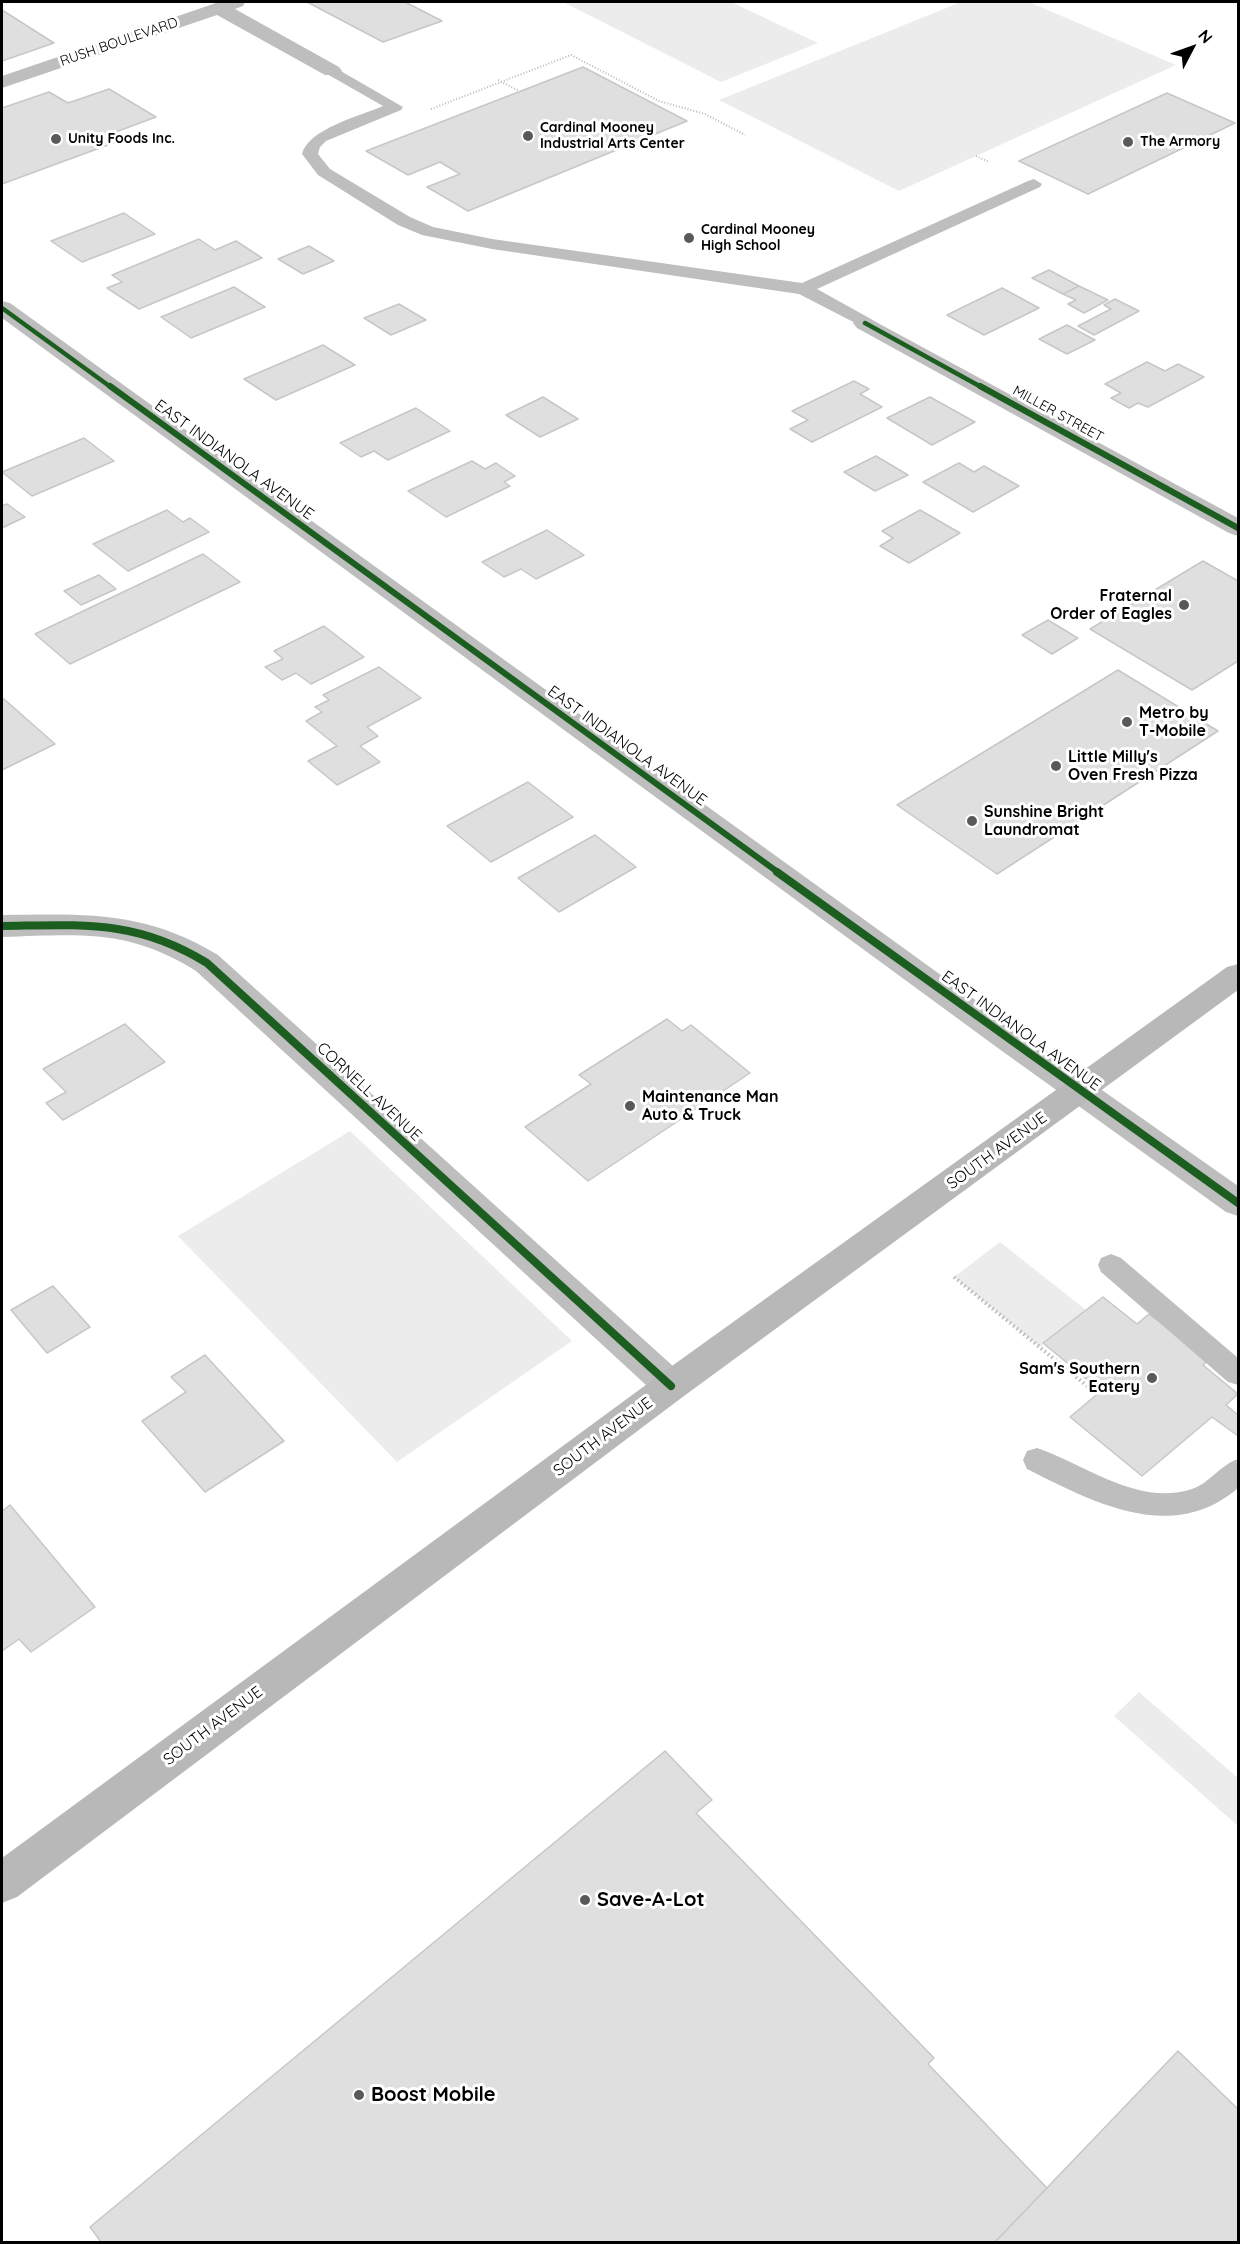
<!DOCTYPE html>
<html>
<head>
<meta charset="utf-8">
<style>
	body { margin:0 }
	#map { position:relative; width:1240px; height:2244px; overflow:hidden; background:#fff; font-family:Quicksand,sans-serif }
	canvas { display:block }
	.frame { position:absolute; inset:0; border:3px solid #000; pointer-events:none }
	.north { position:absolute; left:1162px; top:18px; width:60px; height:60px; -webkit-text-stroke:4px #fff; paint-order:stroke; rotate:49deg; font-size:16px; font-weight:700; line-height:24px; text-align:center; color:#000 }
	.north::after { content:''; display:block; margin:auto; width:21px; height:27px; background:#000; clip-path:polygon(50% 0,100% 100%,50% 72%,0 100%) }
</style>
</head>
<body>
<div id="map">
<canvas width="1240" height="2244"></canvas>
<div class="frame"></div>
<div class="north">N</div>
</div>
<script>
const ctx = document.querySelector('canvas').getContext('2d');
ctx.lineJoin = 'round';
function paint(path, color) { ctx.fillStyle = color; ctx.fill(path, 'evenodd'); }
function strokePath(path, color, width, dash) { ctx.strokeStyle = color; ctx.lineWidth = width; ctx.lineCap = dash ? 'butt' : 'round'; ctx.setLineDash(dash || []); ctx.stroke(path); }
function write(font, color, halo, rows, align = 'center') {
  ctx.font = font + ' Quicksand,sans-serif'; ctx.lineWidth = 6; ctx.setLineDash([]); ctx.textBaseline = 'middle'; ctx.strokeStyle = halo; ctx.fillStyle = color; for (const [text, x, y, turn = 0] of rows) {
    ctx.save(); ctx.translate(x, y); ctx.rotate((+turn || 0) * Math.PI / 180); ctx.textAlign = isNaN(turn) ? turn : align; if (halo) ctx.strokeText(text, 0, 0); ctx.fillText(text, 0, 0); ctx.restore();
  }
}
const green = new Path2D(`
	M563,2H731L818,43L721,82Z
	M961,2H1029L1176,65L899,191L719,100Z
	M350,1131L572,1341L397,1462L178,1236Z
	M1000,1242L1086,1310L1040,1347L954,1277Z
	M1139,1692L1238,1778V1826L1114,1716Z`);
const building = new Path2D(`
	M307,2H405L442,21L383,42Z
	M2,10L54,43L2,61Z
	M583,67L687,121L468,211L427,187L460,174L440,162L408,175L366,151Z
	M109,89L156,117L105,136L116,142L2,184V108L49,92L68,103Z
	M1167,93L1235,123L1088,194L1019,161Z
	M124,213L155,234L82,262L51,241Z
	M199,239L215,250L236,241L262,258L139,309L107,288L122,282L112,275Z
	M309,246L334,261L303,274L278,259Z
	M1049,270L1079,286L1063,294L1032,278Z
	M1079,286L1108,300L1084,313L1068,304L1076,300L1063,294Z
	M234,287L265,307L191,338L161,317Z
	M1002,288L1039,308L984,335L947,315Z
	M1115,299L1139,311L1094,335L1078,326L1111,309L1104,305Z
	M399,304L426,320L391,335L364,318Z
	M1067,325L1095,340L1067,354L1039,339Z
	M323,345L355,365L276,400L244,379Z
	M1147,362L1165,371L1178,364L1204,377L1148,407L1138,403L1129,408L1111,398L1121,393L1105,384Z
	M854,381L869,389L860,394L882,407L812,442L790,429L808,420L792,411Z
	M543,397L578,419L540,437L506,415Z
	M930,397L975,422L932,445L887,418Z
	M416,408L450,431L388,460L374,451L361,457L340,443Z
	M84,438L114,461L32,496L2,472Z
	M876,456L908,475L875,491L844,472Z
	M472,461L485,469L496,463L515,476L504,482L510,486L446,517L408,491Z
	M959,463L974,472L984,466L1019,486L973,512L923,482Z
	M7,504L25,517L2,528V506Z
	M167,510L183,522L190,518L209,532L128,571L93,544Z
	M920,510L960,533L909,563L880,546L893,538L882,531Z
	M547,530L584,555L536,579L521,569L504,577L482,562Z
	M203,554L240,582L70,664L35,634Z
	M1203,561L1238,581V661L1192,690L1090,629Z
	M99,575L116,589L81,605L64,591Z
	M1048,620L1076,637L1078,638L1052,654L1022,635Z
	M324,626L364,657L311,684L296,673L282,680L265,667L283,659L274,651Z
	M379,667L421,698L367,727L378,736L360,746L380,762L337,785L308,761L337,746L306,721L322,712L315,707L329,700L323,695Z
	M1118,670L1218,731L997,874L897,805Z
	M4,699L55,744L2,770V700Z
	M528,782L573,817L491,862L447,826Z
	M595,835L636,867L559,912L518,878Z
	M667,1019L682,1031L691,1025L750,1073L588,1181L525,1127L591,1084L579,1075Z
	M125,1024L165,1062L63,1120L46,1103L66,1092L43,1069Z
	M53,1286L90,1327L47,1353L11,1310Z
	M1103,1297L1137,1324L1149,1314L1209,1359L1203,1365L1238,1394L1226,1405L1238,1415V1436L1212,1417L1142,1476L1070,1417L1101,1391L1043,1343Z
	M205,1355L284,1441L205,1492L142,1421L186,1392L171,1377Z
	M10,1505L95,1607L31,1652L19,1639L2,1651V1511Z
	M665,1751L712,1800L696,1813L934,2058L928,2064L1047,2188L995,2242H101L90,2227Z
	M1178,2051L1238,2109V2242H995Z`);
const pathFar1 = new Path2D(`
	M498,80L519,91
	M431,109L571,55L659,101L705,114L745,135
	M976,156L989,162`);
const path = new Path2D(`
	M954,1277L1097,1394`);
const service = new Path2D(`
	M332,66L403,107L401,110L326,141L320,147L318,154L330,169L410,217L433,227L492,239L802,283L1028,181L1034,179L1042,184L1040,187L817,289L871,319L874,323L871,327L865,328L799,294L492,249L422,235L398,225L318,175L302,154C308,129 360,116 383,106L327,74L324,71L327,68Z
	M1111,1254L1121,1258L1238,1358V1385L1228,1382L1101,1272L1098,1265L1101,1258Z
	M1037,1448C1085,1464 1138,1507 1192,1489C1210,1483 1220,1465 1238,1459V1488C1172,1545 1093,1502 1027,1469L1023,1460L1027,1451Z`);
const minor = new Path2D(`
	M219,2H245L243,6L235,9L339,67L342,71L339,75H325L217,15L2,88V76Z
	M865,316L1238,518V536L1229,533L857,328L853,323L857,318Z
	M2,915C85,914 144,910 218,955L684,1376L689,1386L684,1396L671,1401L658,1396L196,971C127,928 80,935 2,937Z`);
const tertiary = new Path2D(`
	M2,301L10,303L1024,1035L1238,1186V1216L1226,1212L1002,1051L2,318Z`);
const secondary = new Path2D(`
	M1238,964V990L684,1396L17,1897L2,1903V1858L658,1376L1227,967Z`);
const cyclewayFar2 = new Path2D(`
	M2,308L112,388
	M865,323L983,388`);
const cyclewayFar1 = new Path2D(`
	M110,386L779,873
	M980,386L1238,528`);
const cycleway = new Path2D(`
	M777,872L1238,1203
	M2,926C82,925 136,919 207,963L671,1386`);
const markers = [
	[528,136,6,"#595959"],
	[56,139,6,"#595959"],
	[1128,142,6,"#595959"],
	[689,238,6,"#595959"],
	[1184,605,6,"#595959"],
	[1127,722,6,"#595959"],
	[1056,766,6,"#595959"],
	[972,821,6,"#595959"],
	[630,1106,6,"#595959"],
	[1152,1378,6,"#595959"],
	[585,1900,6,"#595959"],
	[359,2095,6,"#595959"]
];
const farStreetnames = [
	["RUSH BOULEVARD",119,42,-19],
	["MILLER STREET",1058,414,29]
];
const farPoinames = [
	["Cardinal Mooney",540,128],
	["Industrial Arts Center",540,144],
	["Unity Foods Inc.",68,139],
	["The Armory",1140,142],
	["Cardinal Mooney",701,230],
	["High School",701,246]
];
const streetNames = [
	["EAST INDIANOLA AVENUE",234,460,36],
	["EAST INDIANOLA AVENUE",627,746,36],
	["EAST INDIANOLA AVENUE",1021,1031,36],
	["CORNELL AVENUE",369,1092,43],
	["SOUTH AVENUE",997,1151,-36],
	["SOUTH AVENUE",603,1437,-37],
	["SOUTH AVENUE",213,1726,-37]
];
const poiNames = [
	["Fraternal",1172,596,"right"],
	["Order of Eagles",1172,614,"right"],
	["Metro by",1139,713],
	["T-Mobile",1139,731],
	["Little Milly's",1068,757],
	["Oven Fresh Pizza",1068,775],
	["Sunshine Bright",984,812],
	["Laundromat",984,830],
	["Maintenance Man",642,1097],
	["Auto & Truck",642,1115],
	["Sam's Southern",1140,1369,"right"],
	["Eatery",1140,1387,"right"]
];
const nearPoinames = [
	["Save-A-Lot",597,1900],
	["Boost Mobile",371,2095]
];
paint(green, '#ececec');
paint(building, '#dfdfdf');
strokePath(building, '#c7c7c7', 1.5);
strokePath(pathFar1, '#b9b9b9', 2, [1, 2]);
strokePath(path, '#b9b9b9', 4, [1.5, 3]);
paint(service, '#bebebe');
paint(minor, '#bebebe');
paint(tertiary, '#bebebe');
paint(secondary, '#b8b8b8');
strokePath(cyclewayFar2, '#1b5e20', 4.5);
strokePath(cyclewayFar1, '#1b5e20', 6);
strokePath(cycleway, '#1b5e20', 8);
for (const [x, y, r, color] of markers) { const dot = new Path2D(); dot.arc(x, y, r, 0, 2 * Math.PI); ctx.fillStyle = color; ctx.fill(dot); strokePath(dot, '#fff', 2); }
write('14px', '#000', '#fff', farStreetnames);
write('bold 14px', '#000', '#fff', farPoinames, 'left');
write('16px', '#000', '#fff', streetNames);
write('bold 16px', '#000', '#fff', poiNames, 'left');
write('bold 20px', '#000', '#fff', nearPoinames, 'left');
</script>
</body>
</html>
